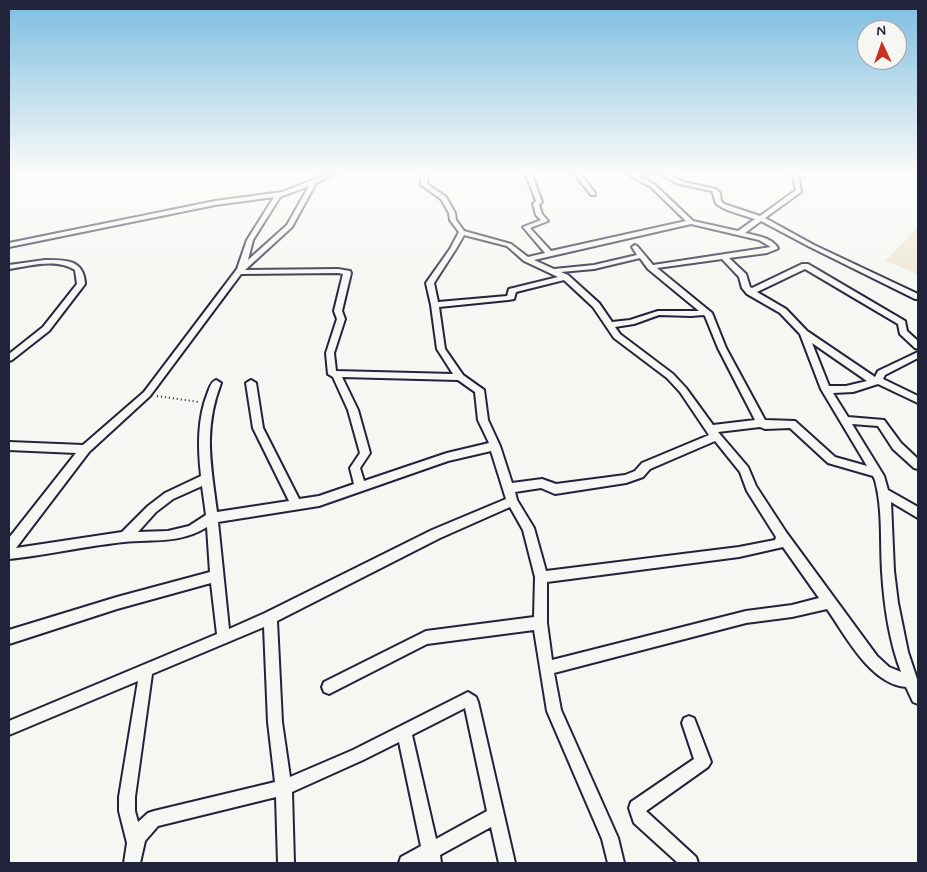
<!DOCTYPE html>
<html>
<head>
<meta charset="utf-8">
<style>
	body { margin:0 }
	#map { position:relative; width:927px; height:872px; overflow:hidden; background:#f6f6f2; font-family:Mynerve,sans-serif }
	canvas { display:block }
	.frame { position:absolute; inset:0; border:10px solid #22223b; pointer-events:none }
	.north { position:absolute; left:857px; top:20px; width:50px; height:50px; box-sizing:border-box; background:#f6f6f2; border:1px solid #a1a1a9; border-radius:50%; rotate:357deg; font-size:14px; font-weight:700; line-height:20px; text-align:center; color:#22223b }
	.north::after { content:''; display:block; margin:auto; width:18px; height:22px; background:#c8321e; clip-path:polygon(50% 0,100% 100%,50% 72%,0 100%) }
</style>
</head>
<body>
<div id="map">
<canvas width="927" height="872"></canvas>
<div class="frame"></div>
<div class="north">N</div>
</div>
<script>
const ctx = document.querySelector('canvas').getContext('2d');
ctx.lineJoin = 'round';
function paint(path, color) { ctx.fillStyle = color; ctx.fill(path, 'evenodd'); }
function strokePath(path, color, width, dash) { ctx.strokeStyle = color; ctx.lineWidth = width; ctx.lineCap = dash ? 'butt' : 'round'; ctx.setLineDash(dash || []); ctx.stroke(path); }
const built = new Path2D(`
	M918,227V274L885,261Z`);
const path = new Path2D(`
	M157,396L199,402`);
const street = new Path2D(`
	M333,172H340L316,183L292,227L245,270L338,269L350,271L351,273L342,311L345,319L334,353L336,371L453,374L437,349L431,305L426,283L450,249L459,232L450,220L449,213L441,199L421,185L422,172H428L427,184L446,197L455,213L456,220L464,231L511,244L528,257L545,253L523,227L541,220L536,215L533,204L536,201L525,172H531L542,202L539,205L542,214L548,221L530,228L551,251L686,221L651,187L623,172L634,174L664,172L683,182L716,189L720,193L721,201L724,204L760,216L796,190L792,172H798L801,192L765,218L814,245L918,294V299H915L810,247L761,221L745,233C757,236 771,237 778,248L777,249L767,253L729,258L746,274L750,287L752,288L802,264H808L905,321L907,331L918,341V349L915,348L900,334L898,324L805,269L757,292L786,309L807,331L875,377L878,371L918,352V358L885,375L883,379L918,396V403L878,384L853,392L833,393L848,417L884,420L901,443L918,459V469L914,468L893,449L878,426L852,424L884,476L888,490L918,507V518L891,502L894,571L898,603L908,652L918,682V704L913,702L906,687C870,684 846,636 827,609L792,617L746,623L554,673L561,710L618,838L624,863H608L602,839L547,711L534,630L427,644L329,694L324,692L322,687L324,682L426,631L534,617L535,577L523,530L510,507L440,538L277,621L282,722L290,777L353,750L468,692L476,697L478,702L515,863H499L491,827L440,855L441,863H399L401,857L421,846L399,742L363,760L292,792L294,863H278L276,797L158,826L145,841L140,863H124L127,843L119,811V797L138,681L9,735V721L217,634L211,583L117,609L9,644V630L117,597L210,572L207,527C179,544 155,539 124,542C86,546 47,555 9,559V538L76,453L9,450V442L83,445L144,392L237,269L247,240L274,197L215,205L9,247V243L215,201L282,192ZM658,173L679,184L712,191C714,195 714,199 716,203C721,210 747,216 755,219L738,231L693,221L655,185L639,176ZM309,186L287,225L248,260L253,240L280,197ZM691,224L759,240L771,247L653,265L637,246L635,245L632,247L637,255L594,265L554,269L534,260ZM464,235L507,246L524,261L558,277L509,289L507,296L438,302L434,283L456,249ZM640,258L648,269L699,311H658L630,320L612,322L599,303L568,275L561,272L594,269ZM722,259L739,277L742,288L747,294L780,313L800,334L821,389L867,466L835,457L795,421L765,420L726,348L712,313L657,268ZM338,273L343,274L334,311L337,319L326,353L328,374L333,377L348,410L360,453L350,468L354,484L319,496L299,499L263,428L256,383L251,380L246,383L253,428L289,501L217,512C211,464 203,430 221,383L216,380C211,382 210,387 208,392C197,419 198,448 201,476L165,493L148,506L122,532L16,548L89,452L150,396L241,274ZM564,280L593,307L614,338L667,378L680,392L709,435L642,463L635,471L625,475L556,484L542,479L512,483L500,446L488,420L484,390L463,375L445,349L439,307L508,300L514,299L516,292ZM659,315L691,316L704,315L705,316L718,348L755,420L713,425L686,388L673,374L620,334L615,327L634,324ZM812,343L867,381L846,386H829ZM342,377L458,380L475,392L478,420L489,443L447,453L364,481L360,468L370,453L358,410ZM760,427L765,429L790,428L828,463L873,476L875,480C883,510 880,540 882,571C884,605 889,640 901,672L889,667L877,656L786,532L756,486L748,467L718,432ZM715,441L740,472L747,491L776,537L775,540L739,547L546,571L534,528L517,500L515,492L541,488L555,494L626,483L643,477L650,469ZM491,451L506,499L432,530L265,613L229,629L218,522L319,506L448,461ZM202,486L206,515L189,526L168,531L138,532L156,512L173,499ZM783,547L819,598L792,605L746,611L552,660L547,623V582L739,557ZM264,627L268,722L275,782L154,811L148,813L138,822L135,811V797L152,674ZM465,708L487,811L436,839L412,735Z
	M573,172H579L595,193V195H591Z
	M45,260C65,260 84,259 85,284L49,331L12,360L9,361V354L43,327L77,284L75,270C56,258 30,266 9,269V265Z
	M689,716L694,718L696,723L711,762L708,767L646,811L696,857L698,863H678L634,823L629,808L631,802L694,759L682,723L684,718Z`);
paint(built, '#ede5d3');
strokePath(street, '#22223b', 4);
strokePath(path, '#22223b', 2, [1, 3]);
paint(street, '#f6f6f2');
const sky = ctx.createLinearGradient(0, 0, 0, 294);
sky.addColorStop(0, '#7cbde0');
sky.addColorStop(0.59, '#fbfbf9');
sky.addColorStop(1, '#fbfbf900');
ctx.fillStyle = sky;
ctx.fillRect(0, 0, 927, 294);
</script>
</body>
</html>
